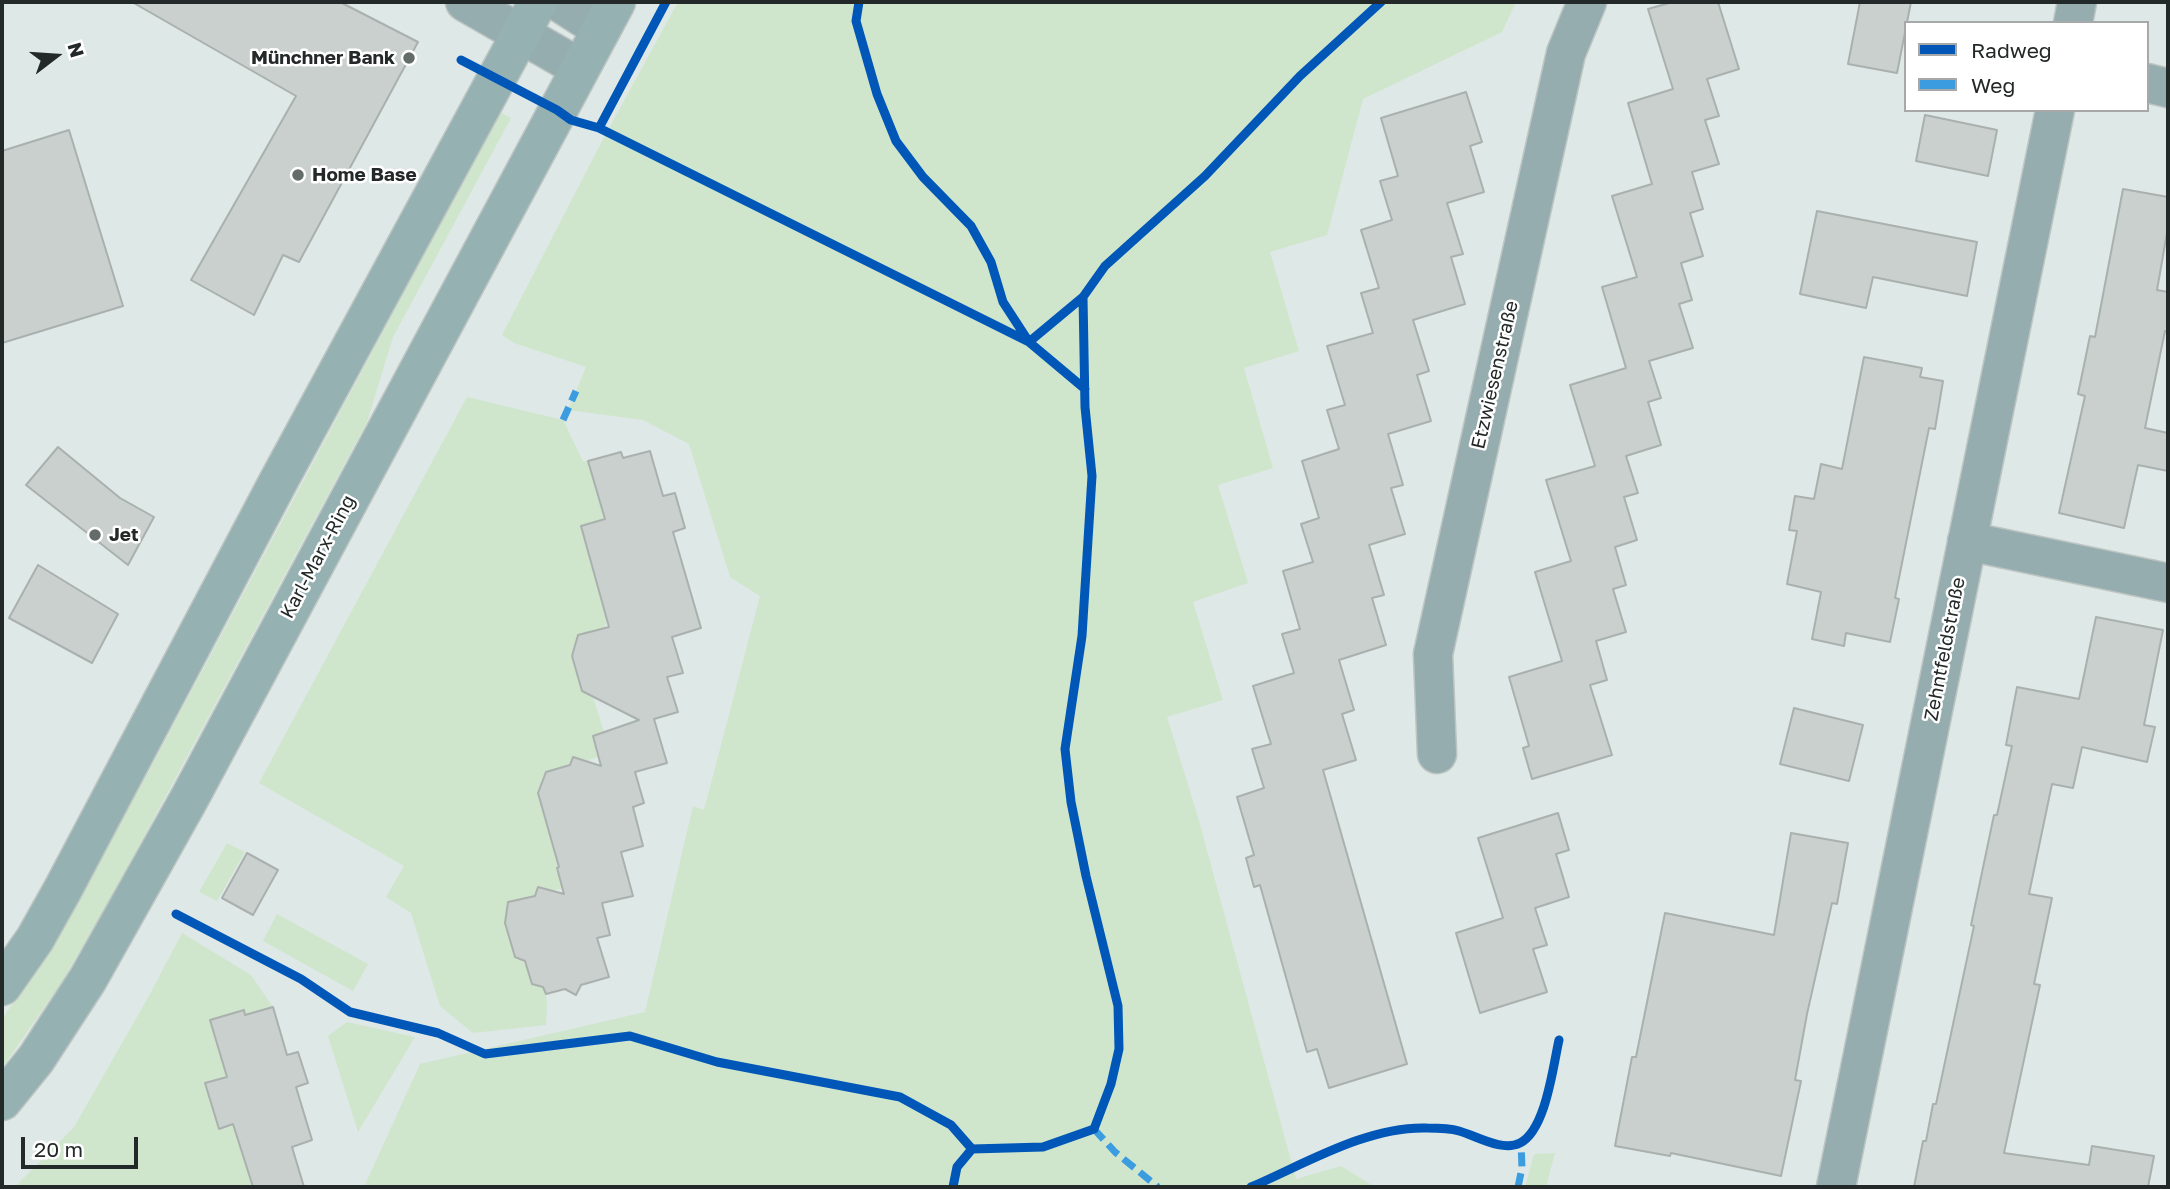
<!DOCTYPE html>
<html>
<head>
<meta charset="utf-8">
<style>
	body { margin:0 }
	#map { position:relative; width:2170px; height:1189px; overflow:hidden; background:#dee8e6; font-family:"Golos Text",sans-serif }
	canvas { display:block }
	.frame { position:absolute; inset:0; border:4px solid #232928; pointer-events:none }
	.legend { position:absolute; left:1904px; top:21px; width:245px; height:91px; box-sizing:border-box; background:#fff; border:2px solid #a7a9a9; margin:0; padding:9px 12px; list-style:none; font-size:21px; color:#232928 }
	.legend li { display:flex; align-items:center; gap:14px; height:35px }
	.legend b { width:35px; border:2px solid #a7a9a9 }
	.north { position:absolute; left:21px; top:21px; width:70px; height:70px; -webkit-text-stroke:5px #fff; paint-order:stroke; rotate:73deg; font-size:19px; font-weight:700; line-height:28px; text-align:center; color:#232928 }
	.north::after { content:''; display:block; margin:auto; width:24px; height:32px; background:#232928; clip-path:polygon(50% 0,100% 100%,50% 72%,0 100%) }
	.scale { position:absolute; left:21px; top:1137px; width:117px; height:32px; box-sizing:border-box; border:4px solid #232928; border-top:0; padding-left:9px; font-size:21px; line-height:24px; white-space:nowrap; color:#232928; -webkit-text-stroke:5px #fff; paint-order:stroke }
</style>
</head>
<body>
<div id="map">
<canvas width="2170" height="1189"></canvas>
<div class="frame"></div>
<ul class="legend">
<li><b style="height:9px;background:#0057b8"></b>Radweg</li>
<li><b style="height:9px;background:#3c9ce0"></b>Weg</li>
</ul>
<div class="north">N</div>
<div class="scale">20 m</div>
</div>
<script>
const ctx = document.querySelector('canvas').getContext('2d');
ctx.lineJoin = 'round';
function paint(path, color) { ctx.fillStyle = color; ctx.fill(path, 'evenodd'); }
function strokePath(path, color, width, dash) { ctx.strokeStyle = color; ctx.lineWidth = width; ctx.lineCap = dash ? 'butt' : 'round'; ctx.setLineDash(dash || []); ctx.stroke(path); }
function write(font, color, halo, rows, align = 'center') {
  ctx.font = font + ' "Golos Text",sans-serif'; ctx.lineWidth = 5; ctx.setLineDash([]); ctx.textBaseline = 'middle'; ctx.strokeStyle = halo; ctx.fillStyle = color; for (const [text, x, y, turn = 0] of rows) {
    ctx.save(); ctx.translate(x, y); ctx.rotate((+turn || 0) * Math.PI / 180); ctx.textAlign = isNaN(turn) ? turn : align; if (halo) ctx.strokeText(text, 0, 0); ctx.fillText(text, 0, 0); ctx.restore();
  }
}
const green = new Path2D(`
	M678,2H1516L1502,32L1363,99L1327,235L1270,252L1299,351L1244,368L1273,468L1218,485L1248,583L1193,602L1223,700L1167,717L1198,817L1296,1179L1341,1166L1375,1187H364L420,1064L645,1012L693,806L704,810L760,596L730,577L689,444L643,420L568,410L586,367L514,343L502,335L602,141Z
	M500,112L511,118L393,337L367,422L112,896L62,982L2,1068V1019L36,971L144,780Z
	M467,397L563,420L583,461H588L605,519L608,620L604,628L578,635L572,656L582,691L593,697L604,732L593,736L598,757L585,761L573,757L570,765L559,830L563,888L508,903L505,923L515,957C528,962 544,981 546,996C548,1005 546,1016 546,1025L473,1033L440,1006L411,913L386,897L404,866L259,783Z
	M227,843L245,852L217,901L199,892Z
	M277,914L368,964L353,991L263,941Z
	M182,933L251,975L273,1007L245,1015L243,1010L210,1020L227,1077L205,1084L219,1128L236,1123L253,1187H15L74,1127L150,994Z
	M347,1022L415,1037L358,1132L328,1036Z
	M1555,1153L1546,1187H1525L1534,1154Z`);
const building = new Path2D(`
	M132,2H340L418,42L299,262L283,255L254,315L191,280L296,96Z
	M1673,2H1718L1739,69L1707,79L1719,116L1705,120L1719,164L1692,172L1703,209L1690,213L1703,256L1681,263L1692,300L1679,304L1693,348L1649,361L1661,398L1648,402L1661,445L1626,456L1638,493L1624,497L1637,540L1615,547L1626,585L1613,589L1626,632L1596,641L1607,680L1590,685L1612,755L1532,779L1523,748L1529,746L1509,677L1562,661L1535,572L1571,561L1546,480L1595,466L1570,385L1626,368L1602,287L1637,277L1612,196L1652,184L1628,103L1673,89L1648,9Z
	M1860,2H1911L1897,73L1848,64Z
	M1466,92L1482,142L1470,146L1484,192L1447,203L1463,254L1451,257L1465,304L1413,320L1429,371L1417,375L1431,421L1388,434L1403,485L1391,488L1405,534L1369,545L1384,595L1372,598L1386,645L1339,660L1354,710L1342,714L1356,760L1323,770L1407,1064L1329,1088L1317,1049L1307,1052L1260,885L1254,887L1246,858L1254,855L1237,797L1264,788L1252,749L1271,744L1253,686L1294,673L1282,634L1300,629L1283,571L1313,562L1301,524L1319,518L1302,461L1339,449L1327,410L1345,405L1327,346L1373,333L1361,293L1379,288L1361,230L1392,220L1380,181L1398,176L1381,118Z
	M1925,115L1997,130L1988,176L1916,161Z
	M69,130L123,306L2,343V151Z
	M2123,189L2168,197V227L2157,290L2168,292V332L2165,331L2145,428L2168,433V471L2138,465L2124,528L2059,513L2085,396L2078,394L2090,336L2095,337Z
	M1817,211L1977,242L1967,296L1873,277L1866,308L1800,294Z
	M1864,357L1922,368L1920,377L1943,381L1935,429L1929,428L1895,598L1899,599L1890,642L1846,633L1844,646L1812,639L1821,592L1787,584L1797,531L1789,530L1795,496L1814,499L1821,464L1842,469Z
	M58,447L120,498L154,517L128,565L26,485Z
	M650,451L663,496L675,493L685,528L673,532L701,628L672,637L683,673L667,677L678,712L654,719L667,763L635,772L644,803L633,807L643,846L621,852L633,896L602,903L610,935L597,938L609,977L581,985L576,995L565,989L546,994L543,987L532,984L525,961L515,957L505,923L508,902L535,896L538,887L564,894L557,868L559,867L538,793L546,772L570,765L573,757L601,766L593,736L639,720L582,691L572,656L578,635L609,627L581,526L605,519L588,461L621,452L623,458Z
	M38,565L118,614L92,663L9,618Z
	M2096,617L2163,630L2144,725L2155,727L2147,762L2082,747L2073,788L2052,784L2029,894L2052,898L2034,984L2040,985L2004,1153L2089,1165L2092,1146L2154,1156L2148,1187H1914L1923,1141H1926L1933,1104H1936L1974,926L1971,925L1994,815H1997L2012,746L2006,745L2017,687L2079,699Z
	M1794,708L1863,725L1849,781L1780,764Z
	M1558,813L1569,850L1556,854L1569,897L1535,908L1547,945L1533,949L1547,992L1480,1013L1456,933L1503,918L1478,838Z
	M1791,833L1848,843L1837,904L1832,903L1807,1014L1795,1080L1801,1081L1781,1176L1671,1153L1670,1156L1615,1146L1632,1057H1636L1665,913L1774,935Z
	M247,853L278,870L253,915L222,898Z
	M273,1007L287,1055L298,1052L308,1083L296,1087L312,1140L292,1147L304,1187H253L233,1124L219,1129L205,1083L227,1077L210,1020L244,1010L245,1015Z`);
const minor = new Path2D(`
	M465,2L580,68
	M559,2L601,29
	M2073,23L2077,2
	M2147,83L2168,88
	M1967,541L2168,583
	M1437,754L1433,654L1566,53L1587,2
	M1836,1187L2055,110`);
const secondary = new Path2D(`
	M2,986L35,939L63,889L278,482L538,2
	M2,1101L36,1059L88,979L189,799L616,2`);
const quiet = new Path2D(`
	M563,420L576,391
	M1094,1129L1115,1152L1158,1187
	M1518,1187L1522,1168L1521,1143`);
const cycleway = new Path2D(`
	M859,2L856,21L877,94L896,141L923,177L971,226L991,262L1003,302L1029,342L1083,297L1105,266L1205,176L1300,76L1381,2
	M461,60L557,110L571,120L599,128L1029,342L1085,389
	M599,128L666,2
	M1083,297L1085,407L1092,476L1082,636L1065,749L1071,802L1086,876L1118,1006L1119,1049L1111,1084L1094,1129
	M176,914L301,979L350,1012L438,1033L485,1054L630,1036L717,1062L900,1097L951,1125L972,1149
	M953,1187L957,1167L972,1149L1043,1147L1094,1129
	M1251,1187C1305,1164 1367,1126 1427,1128C1437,1128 1449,1128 1459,1131C1477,1136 1502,1152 1520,1143C1546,1130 1553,1066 1559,1040`);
const markers = [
	[409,58,7,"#646c6a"],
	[298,175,7,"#646c6a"],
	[95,535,7,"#646c6a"]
];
const poiNames = [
	["Münchner Bank",395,58,"right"],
	["Home Base",312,175],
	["Jet",109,535]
];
const streetNames = [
	["Etzwiesenstraße",1495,375,-77],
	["Karl-Marx-Ring",318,557,-62],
	["Zehntfeldstraße",1945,649,-79]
];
paint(green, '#cfe6cd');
paint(building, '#c9d0cd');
strokePath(building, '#aab0ae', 2);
strokePath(minor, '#bdc5c3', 41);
strokePath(secondary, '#bdc5c3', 41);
strokePath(minor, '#96adaf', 38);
strokePath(secondary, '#96b1b2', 38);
strokePath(quiet, '#3c9ce0', 7, [14, 7]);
strokePath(cycleway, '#0057b8', 9);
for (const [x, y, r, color] of markers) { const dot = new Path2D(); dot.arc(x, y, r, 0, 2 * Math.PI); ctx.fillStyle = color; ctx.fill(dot); strokePath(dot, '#fff', 2.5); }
write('bold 19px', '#232928', '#fff', poiNames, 'left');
write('19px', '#232928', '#fff', streetNames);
</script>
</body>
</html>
